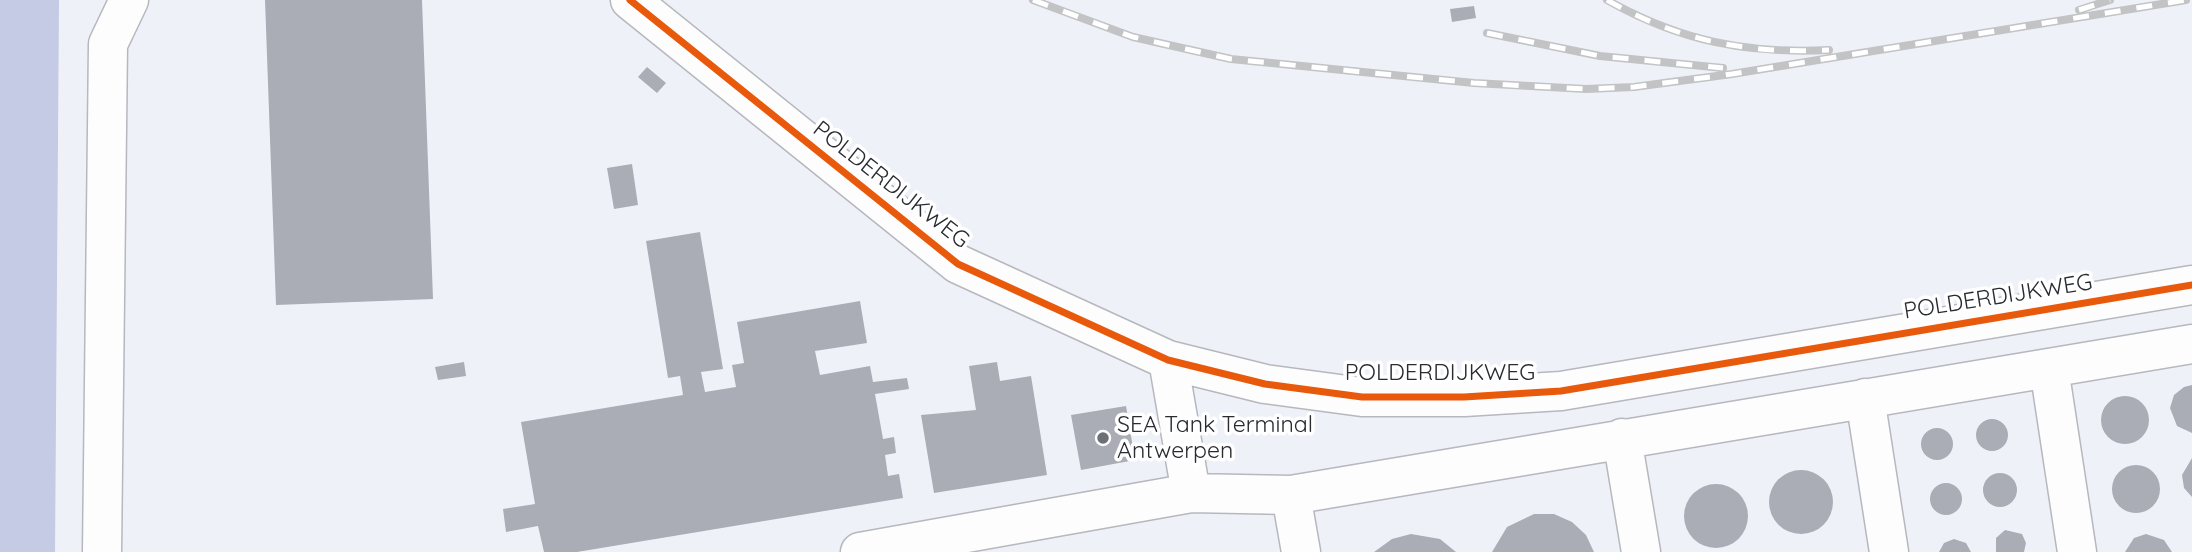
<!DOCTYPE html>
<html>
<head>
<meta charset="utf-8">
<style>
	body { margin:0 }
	canvas { display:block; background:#eff1f8 }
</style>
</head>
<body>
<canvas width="2192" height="552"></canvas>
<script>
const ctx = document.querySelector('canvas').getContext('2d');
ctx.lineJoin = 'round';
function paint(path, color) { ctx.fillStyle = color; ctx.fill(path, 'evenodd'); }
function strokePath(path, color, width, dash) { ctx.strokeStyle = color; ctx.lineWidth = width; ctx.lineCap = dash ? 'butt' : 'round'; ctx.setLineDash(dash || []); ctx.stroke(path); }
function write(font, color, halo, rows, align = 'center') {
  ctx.font = font + ' Quicksand,sans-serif'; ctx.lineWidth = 7; ctx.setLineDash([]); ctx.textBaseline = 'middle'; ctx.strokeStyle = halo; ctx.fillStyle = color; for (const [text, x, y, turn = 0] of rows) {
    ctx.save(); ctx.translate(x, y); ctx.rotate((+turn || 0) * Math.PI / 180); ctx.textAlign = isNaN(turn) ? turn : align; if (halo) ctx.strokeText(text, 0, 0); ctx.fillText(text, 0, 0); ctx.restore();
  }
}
const water = new Path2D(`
	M0,0H59L55,552H0Z`);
const building = new Path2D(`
	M265,0H422L433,299L276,305Z
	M1474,6L1476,18L1452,22L1450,9Z
	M647,67L666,83L657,93L638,77Z
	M632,164L638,205L614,209L607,168Z
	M700,232L723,369L701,372L705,392L736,387L732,365L744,363L737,322L860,301L867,343L815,351L820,375L870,366L873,382L907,378L909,389L875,394L883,439L894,437L896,453L885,455L888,476L899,474L903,498L577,552H544L538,526L506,532L503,509L535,504L521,422L683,395L680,376L668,378L646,241Z
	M464,362L466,376L438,380L435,367Z
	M997,362L1000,381L1031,376L1047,475L934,493L921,415L976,410L969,366Z
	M2192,385V433L2177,426L2170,408L2174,395L2184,387Z
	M2101 420a24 24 0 1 1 48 0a24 24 0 1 1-48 0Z
	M1126,406L1135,460L1081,470L1071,415Z
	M1976 435a16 16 0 1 1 32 0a16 16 0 1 1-32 0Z
	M1921 444a16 16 0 1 1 32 0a16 16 0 1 1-32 0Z
	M2192,458V497L2184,488L2182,475Z
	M2112 489a24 24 0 1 1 48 0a24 24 0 1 1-48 0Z
	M1769 502a32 32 0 1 1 64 0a32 32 0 1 1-64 0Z
	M1983 490a17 17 0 1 1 34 0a17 17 0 1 1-34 0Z
	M1930 499a16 16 0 1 1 32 0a16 16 0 1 1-32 0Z
	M1684 516a32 32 0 1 1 64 0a32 32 0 1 1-64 0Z
	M1534,514H1554L1572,522L1586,535L1594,552H1492L1507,527Z
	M2005,530L2022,534L2026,543L2024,552H1996V538Z
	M1411,534L1440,539L1456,552H1374L1392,539Z
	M2146,534L2164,540L2172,552H2125L2134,538Z
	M1954,539L1966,543L1971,552H1939L1944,543Z`);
const minor = new Path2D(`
	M630,0L958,264L1168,360L1265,384L1362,397H1464L1561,391L2192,285
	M1168,360L1191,493
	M2049,368L2077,552
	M1865,398L1889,552
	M1622,438L1641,552
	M1291,495L1301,552
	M102,552L108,44L129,0
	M860,552L1191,493L1291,495L2192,344`);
const rail = new Path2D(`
	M1033,0L1133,37L1231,59L1474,83L1586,89L1634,87L1732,74L2186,0
	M1607,0C1680,41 1746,54 1829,50
	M2079,10L2110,0
	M1487,33L1600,56L1723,68`);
const cycleway = new Path2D(`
	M630,0L958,264L1168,360L1265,384L1362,397H1464L1561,391L2192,285`);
const markers = [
	[1103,438,7,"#6e7077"]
];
const streetNames = [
	["POLDERDIJKWEG",891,185,38],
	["POLDERDIJKWEG",1998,297,-9],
	["POLDERDIJKWEG",1440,373]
];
const poiNames = [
	["SEA Tank Terminal",1117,425],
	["Antwerpen",1117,451]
];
paint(water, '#c5cae5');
paint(building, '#aaadb6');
strokePath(minor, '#b6b8be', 41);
strokePath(minor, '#fdfdfe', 38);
strokePath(rail, '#c2c3c5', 8);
strokePath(rail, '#fff', 5, [16]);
strokePath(cycleway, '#e8590c', 7);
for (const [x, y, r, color] of markers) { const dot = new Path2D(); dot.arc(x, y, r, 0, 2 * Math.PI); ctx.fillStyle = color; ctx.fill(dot); strokePath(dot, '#fff', 2.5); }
write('23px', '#292b31', '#fff', streetNames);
write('23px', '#292b31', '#fff', poiNames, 'left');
</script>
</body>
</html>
